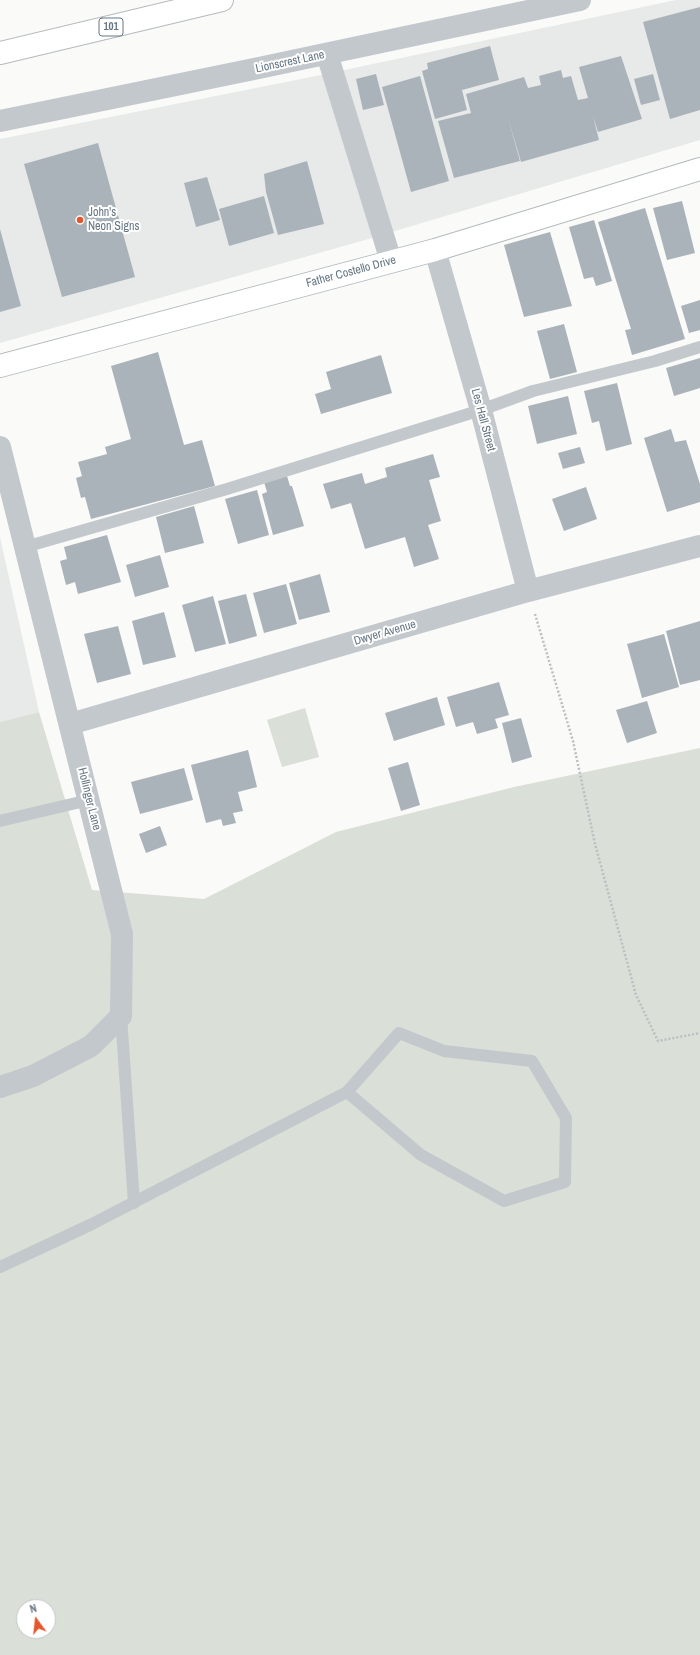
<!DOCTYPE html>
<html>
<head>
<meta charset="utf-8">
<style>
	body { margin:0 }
	#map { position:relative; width:700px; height:1655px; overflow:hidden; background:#fafaf8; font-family:"Archivo Narrow",sans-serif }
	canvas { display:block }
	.north { position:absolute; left:16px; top:1599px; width:40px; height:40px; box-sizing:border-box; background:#fff; border:1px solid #c1c8cd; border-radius:50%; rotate:345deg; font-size:11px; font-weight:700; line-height:16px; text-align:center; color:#657683 }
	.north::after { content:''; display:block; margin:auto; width:14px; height:18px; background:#e4572e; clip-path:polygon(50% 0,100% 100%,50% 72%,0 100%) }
</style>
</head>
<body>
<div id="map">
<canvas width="700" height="1655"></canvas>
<div class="north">N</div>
</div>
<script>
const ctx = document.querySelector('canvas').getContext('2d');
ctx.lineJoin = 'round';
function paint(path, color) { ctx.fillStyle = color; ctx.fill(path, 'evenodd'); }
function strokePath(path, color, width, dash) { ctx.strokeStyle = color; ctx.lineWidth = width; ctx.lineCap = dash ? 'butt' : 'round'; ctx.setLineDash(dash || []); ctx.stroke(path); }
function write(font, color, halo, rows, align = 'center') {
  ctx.font = font + ' "Archivo Narrow",sans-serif'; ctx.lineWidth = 4; ctx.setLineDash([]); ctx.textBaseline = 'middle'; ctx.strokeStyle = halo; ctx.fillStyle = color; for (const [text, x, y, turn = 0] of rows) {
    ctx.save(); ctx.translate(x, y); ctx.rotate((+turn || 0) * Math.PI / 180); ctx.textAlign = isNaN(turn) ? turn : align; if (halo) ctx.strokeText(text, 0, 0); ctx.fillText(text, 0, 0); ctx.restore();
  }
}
const built = new Path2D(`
	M676,0H700V140L365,240L0,343V139L316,76Z
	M0,537L39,712L0,722Z`);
const green = new Path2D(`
	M305,708L319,757L282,767L267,720Z
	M39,712L92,890L204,899L336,832L514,787L700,748V1655H0V722ZM24,1607H48V1631H24Z`);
const building = new Path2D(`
	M700,7V110L670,119L643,22Z
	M490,46L499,80L462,90L467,110L435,119L422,71L428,69L427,63Z
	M621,56L642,119L598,132L593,116L599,140L521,162L508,118L520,161L454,178L438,121L471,113L466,94L524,77L528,88L541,85L539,76L561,70L563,78L571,76L578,100L588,98L579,67Z
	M376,74L384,105L363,110L356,79Z
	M653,74L660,100L641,105L634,79Z
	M420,76L449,181L411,192L382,87Z
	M98,143L135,277L62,297L24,164Z
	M307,161L324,224L278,235L266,192L264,174Z
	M207,177L220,220L196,227L184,183Z
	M264,196L274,233L229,246L219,209Z
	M682,201L695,253L667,260L653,208Z
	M645,208L685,339L632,355L625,330L631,329L598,222Z
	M594,220L612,281L596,286L593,277L584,279L569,227Z
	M0,229L21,306L0,312Z
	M550,232L572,306L524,317L504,245Z
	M700,300V330L689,333L681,306Z
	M564,324L577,372L550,379L537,331Z
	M158,352L184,445L202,440L215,486L91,519L85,497L81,498L76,478L82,476L78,462L107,454L105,447L131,439L111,366Z
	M381,355L392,393L321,414L315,394L331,389L326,372Z
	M700,358V388L674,396L666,368Z
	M617,383L632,444L606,451L599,421L592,423L584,391Z
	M568,396L577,434L537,444L528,406Z
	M671,429L675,442L686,440L700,484V502L667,512L644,438Z
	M580,447L585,463L563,469L558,453Z
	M433,454L440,477L429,480L441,521L428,525L439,559L414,567L405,537L365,549L351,503L331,509L323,484L362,473L365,484L387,477L385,468Z
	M287,476L290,486H292L304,526L273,535L262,494L267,492L264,482Z
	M586,487L597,519L564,531L552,499Z
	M257,490L269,535L238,544L225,499Z
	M194,506L204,543L165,553L156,517Z
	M107,535L121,582L78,594L75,582L66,585L60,561L67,559L64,547Z
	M160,555L169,587L135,597L126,565Z
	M320,574L330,612L299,620L289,583Z
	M286,584L297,624L264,633L253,593Z
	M246,594L257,636L229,644L218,601Z
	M213,596L226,644L195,652L182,605Z
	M164,612L176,657L143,665L132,621Z
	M700,621V680L680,685L666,631Z
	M118,626L131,674L97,683L84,634Z
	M664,634L679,687L642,698L627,644Z
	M499,682L509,715L495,719L498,728L477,734L473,722L456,727L447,697Z
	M437,697L445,725L394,741L385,713Z
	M647,701L657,733L627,743L616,710Z
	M521,718L532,757L512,763L502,723Z
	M248,750L257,787L238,792L243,811L233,813L236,823L223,826L221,819L206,823L191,765Z
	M408,762L420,805L401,811L388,768Z
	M184,768L193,800L140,814L131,782Z
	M160,826L167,845L146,853L139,834Z`);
const path = new Path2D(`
	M535,614L573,741L595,844L636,995L658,1041L700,1033`);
const lane = new Path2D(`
	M25,547L227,489L481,410L533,391L655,361L700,347
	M0,821L89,800
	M121,1016L134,1203
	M0,1267L92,1224L347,1092L399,1033L444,1051L532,1061L566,1118L565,1182L504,1201L421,1155L347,1092`);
const street = new Path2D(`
	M327,54L391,261
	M0,121L254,69L580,0
	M435,250L481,410L528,591
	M0,447L122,934L121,1016L91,1046L33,1076L0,1087
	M70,724L528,591L700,546`);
const secondary = new Path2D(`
	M0,366L435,250L700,169`);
const primary = new Path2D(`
	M0,53L222,0`);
const markers = [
	[80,220,4,"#e4572e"]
];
const shields = [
	[111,27,24]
];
const shieldNames = [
	["101",111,27]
];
const streetNames = [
	["Lionscrest Lane",290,62,-12],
	["Father Costello Drive",351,272,-15],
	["Les Hall Street",483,420,75],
	["Dwyer Avenue",385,633,-16],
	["Hollinger Lane",89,799,76]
];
const poiNames = [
	["John's",88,213],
	["Neon Signs",88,227]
];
paint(built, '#e8e9e9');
paint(green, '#dadfd7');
paint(building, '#aab3b9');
strokePath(secondary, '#b3babf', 24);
strokePath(primary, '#b5babe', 24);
strokePath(path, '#bbbfc2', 2.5, [2, 2]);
strokePath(lane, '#c3c8cc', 12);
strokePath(street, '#c3c8cc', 22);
strokePath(secondary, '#fff', 22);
strokePath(primary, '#fff', 22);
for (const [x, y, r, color] of markers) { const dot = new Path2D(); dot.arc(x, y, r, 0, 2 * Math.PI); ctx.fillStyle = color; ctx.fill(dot); strokePath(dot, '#fff', 1.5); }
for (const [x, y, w] of shields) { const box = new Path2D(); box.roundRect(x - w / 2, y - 9, w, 18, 3); ctx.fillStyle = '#fff'; ctx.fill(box); strokePath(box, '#657683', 1); }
write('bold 11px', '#657683', null, shieldNames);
write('12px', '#657683', '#fff', streetNames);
write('12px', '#657683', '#fff', poiNames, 'left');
</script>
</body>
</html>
